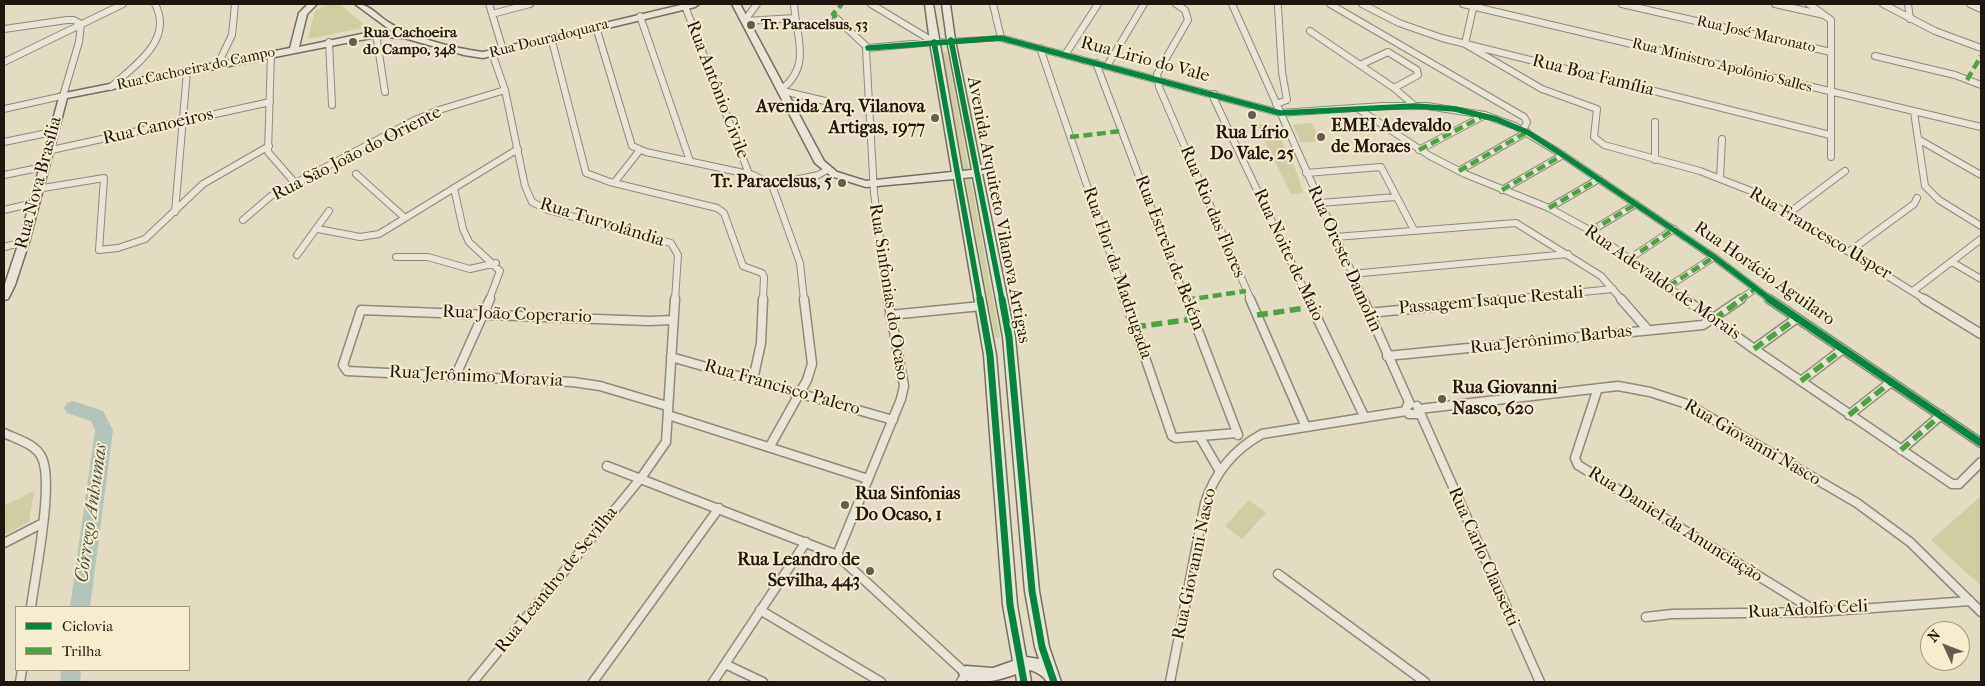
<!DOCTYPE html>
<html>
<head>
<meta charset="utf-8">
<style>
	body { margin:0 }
	#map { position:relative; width:1985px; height:686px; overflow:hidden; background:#e3dbc2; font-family:"IM FELL French Canon",serif }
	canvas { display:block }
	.frame { position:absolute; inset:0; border:5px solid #21160f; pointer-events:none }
	.legend { position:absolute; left:15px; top:606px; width:175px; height:65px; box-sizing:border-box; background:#f6ecce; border:1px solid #a19682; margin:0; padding:6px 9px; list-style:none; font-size:15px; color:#21160f }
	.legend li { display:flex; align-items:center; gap:10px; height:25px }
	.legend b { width:25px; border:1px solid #a19682 }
	.north { position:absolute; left:1920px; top:621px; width:50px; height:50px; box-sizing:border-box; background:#f6ecce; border:1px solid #a19682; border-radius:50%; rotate:313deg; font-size:14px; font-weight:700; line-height:20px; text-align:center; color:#21160f }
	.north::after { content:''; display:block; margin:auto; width:18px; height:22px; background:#655b4e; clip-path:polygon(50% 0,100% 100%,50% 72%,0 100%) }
</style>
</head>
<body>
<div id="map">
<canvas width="1985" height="686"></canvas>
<div class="frame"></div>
<ul class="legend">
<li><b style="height:6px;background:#00873e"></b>Ciclovia</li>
<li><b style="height:6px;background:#50a13f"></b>Trilha</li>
</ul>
<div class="north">N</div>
</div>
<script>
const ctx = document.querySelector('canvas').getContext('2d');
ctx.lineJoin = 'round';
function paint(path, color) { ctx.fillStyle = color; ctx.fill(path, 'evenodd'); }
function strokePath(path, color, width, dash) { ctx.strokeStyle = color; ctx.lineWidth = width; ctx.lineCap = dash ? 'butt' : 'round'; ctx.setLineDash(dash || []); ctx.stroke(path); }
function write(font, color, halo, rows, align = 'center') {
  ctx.font = font + ' "IM FELL French Canon",serif'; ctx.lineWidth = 4; ctx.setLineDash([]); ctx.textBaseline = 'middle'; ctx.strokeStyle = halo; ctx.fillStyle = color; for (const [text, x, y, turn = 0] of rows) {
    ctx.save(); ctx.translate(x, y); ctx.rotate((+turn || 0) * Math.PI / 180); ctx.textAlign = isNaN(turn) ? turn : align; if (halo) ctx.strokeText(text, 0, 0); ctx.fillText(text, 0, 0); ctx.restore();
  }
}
const green = new Path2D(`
	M327,4L341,5L367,27L308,39L315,11Z
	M942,52H947L1000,337L995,338Z
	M1256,123L1275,127L1297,173L1303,193L1291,194Z
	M1312,123L1321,141L1301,143L1293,125Z
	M34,491L29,522L4,535V506Z
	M1981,496V586L1931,540Z
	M1249,500L1266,513L1242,539L1225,526Z`);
const river = new Path2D(`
	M73,401L103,411L113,430L90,607H70L95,430L91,421L67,413L64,408L67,403Z
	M61,670H81L80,682H60Z`);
const minorFar1 = new Path2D(`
	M489,4L503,50
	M871,4L934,42
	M993,4L1001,38L1280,113L1383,106H1427L1485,115L1515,126L1563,155L1714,257L1771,300
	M1176,4L1185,10L1188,20L1157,74L1159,87L1251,300
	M1232,4L1364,300
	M1330,4L1524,117L1527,122L1523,130
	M1362,4L1399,23L1442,38L1830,135
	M1463,4L1981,127
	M1474,4L1465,44L1542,89L1597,109L1594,137L1604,145L1700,171L1751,191L1926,300
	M1622,4L1831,52
	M1775,4L1824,15
	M1809,4L1831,20V157
	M1883,4L1935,31L1981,48
	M1908,4L1910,19
	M1970,4L1981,9
	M685,6L749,174
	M492,14L530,4
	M640,16L690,161
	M836,18L868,48
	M745,20L757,4
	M746,21L795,18
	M596,27L632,146L646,152L753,175L772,185L800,263L804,300
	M4,29L67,20H74L81,24L79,42L63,96
	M1310,31L1394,88L1415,106
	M376,34L385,92
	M551,37L586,173L610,182L717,208L724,213L743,266L762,273L764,277L763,300
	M329,42L332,105
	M868,48L934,42
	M868,48L866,49L874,193L888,300
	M1040,48L1126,300
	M492,53L505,90L525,186L532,202L548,210L671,243L678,255L675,300
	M271,54L268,152L295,183
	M1065,55L1098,4
	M1875,56L1955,75L1981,85
	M4,62L123,4
	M1096,63L1186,300
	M218,64L232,35L235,4
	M1360,65L1388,52L1417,70L1418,75L1394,88
	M1107,66L1144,4
	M111,87C135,65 174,40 155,4
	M782,89C812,65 796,37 794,4
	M783,91L825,101
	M1214,94V99L1309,300
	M1276,104L1287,100L1282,72L1278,7
	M1357,108L1430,156L1465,174L1549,208L1591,231L1686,300
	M1914,112L1925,186L1939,200L1981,226
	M1655,122V160
	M1918,139L1981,175
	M4,142L52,132
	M1419,150L1485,115
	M47,151L270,102
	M1459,171L1527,132
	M1306,173L1381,167L1414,230
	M356,174L405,218
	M4,175L43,167
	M1720,178L1722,139
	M614,183L640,150
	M772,185L818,175L827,170
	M454,188L463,229L469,242L500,271L489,300
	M37,189L104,178L99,250L118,248L145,239L203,184L269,146
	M1502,190L1563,155
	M1320,203L1396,197
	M1549,208L1599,179
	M4,210L33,203
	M175,212L187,71
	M1789,213L1845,171
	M243,220L271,196L415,120L439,110L505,90
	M318,229L360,237L379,234L518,149
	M1591,231L1636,204
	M1335,237L1516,223L1601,276L1622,300
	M4,247L24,242
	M1850,251L1914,204L1917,198
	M297,255L329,211
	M396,257H428L470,269L496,263
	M1629,259L1674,229
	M1952,262L1981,279
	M1351,274L1568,254
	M1669,286L1714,257
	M1913,291L1981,239
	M1501,300L1613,289
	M1739,300L1755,289`);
const minor = new Path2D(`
	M1125,299L1172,436L1176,438L1237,433
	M1186,299L1238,435
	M1250,299L1305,425
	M1308,299L1364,416
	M1363,299L1410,404
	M1621,299L1648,330
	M1685,299L1754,349L1952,484H1959L1981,462
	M1769,299L1981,443
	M1924,299L1981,334
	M1368,313L1514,299
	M890,315L981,306
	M1754,349L1797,318
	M1387,356L1703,325L1741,299
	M671,357L893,420
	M455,377L490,299
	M753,380L761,343L763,299
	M1801,381L1843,349
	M1598,388L1575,458L1578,465L1817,612
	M667,406L600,386L573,382L347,371L343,365L361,310L649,321L673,320
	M1407,406L1406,411L1409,414H1419
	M1417,406L1540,682
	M1419,409L1618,386L1650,392L1687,404L1857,503L1910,542L1981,612
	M668,415L868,479
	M1849,415L1891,382
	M4,433C16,439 36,444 42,458C54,483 35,576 31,607
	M1200,437L1219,470
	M770,446L807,380L812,364L804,299
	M1901,450L1941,415
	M607,466L837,555L975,682
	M4,543L43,523
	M837,555L901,399L904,386L888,299
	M1278,574L1425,682
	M760,610L881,682
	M1646,617L1672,614L1817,612L1970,601
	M725,664L763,682
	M20,682L22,670
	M473,682L641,478L666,442L675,299
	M593,682L719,508
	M713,682L806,542
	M961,682L966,673
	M1170,682L1205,503C1215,472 1233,450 1262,434L1406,411`);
const tertiary = new Path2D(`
	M1001,36H1004V40L934,44L930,42L934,40Z
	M63,93L66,94V98L4,112V106Z`);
const secondary = new Path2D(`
	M308,4H317L307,14L299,47L376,31L393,32L355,4C368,3 376,14 388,22C413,38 452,48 483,52L685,4H699L695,7L483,58L464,55L404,38L376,37L67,98L29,242L15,285L8,299L4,300V287L19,242L60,94L290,48L299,13Z
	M732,4H740L824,161L837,172L866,181L952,172L930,42L925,4H933L962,171L972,170L947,40L942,4H950L955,40L1015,337L1039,591L1049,647L1061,682H1047C1044,676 1036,671 1029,670L1031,682H1017L1016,674C997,681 980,685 961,678L959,673L961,668L966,666L993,668L1013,661L1003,605L984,355L954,179L866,187L831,176L815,163ZM973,177L1003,337L1025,591L1035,647L1039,659L1026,657L1017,605L996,355L963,178Z`);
const quietFar1 = new Path2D(`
	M836,18L833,14L842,4
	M1967,80L1981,56
	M1070,137L1122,131
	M1419,150L1483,116
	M1459,171L1527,132
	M1502,190L1563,155
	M1549,208L1599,179
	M1591,231L1636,204
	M1629,259L1674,229
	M1669,286L1714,257
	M1186,300L1246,291
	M1740,300L1755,289`);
const quiet = new Path2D(`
	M1186,300L1195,299
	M1257,315L1313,307
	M1714,319L1742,299
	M1135,327L1194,319
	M1754,349L1797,318
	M1801,381L1843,349
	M1849,415L1891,382
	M1901,450L1941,415`);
const cyclewayFar1 = new Path2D(`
	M951,40L1002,300
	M934,42L980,300
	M868,48L1001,38L1280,113L1415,106L1455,109L1496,119L1527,132L1563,155L1714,257L1771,300`);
const cycleway = new Path2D(`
	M980,299L990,355L1010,605L1024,682
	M1002,299L1009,337L1032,591L1042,647L1054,682
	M1769,299L1981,443`);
const markers = [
	[751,25,5,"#655b4e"],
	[353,42,5,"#655b4e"],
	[1252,115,5,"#655b4e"],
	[935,118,5,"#655b4e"],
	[1321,137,5,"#655b4e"],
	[842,183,5,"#655b4e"],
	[1442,399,5,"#655b4e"],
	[845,505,5,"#655b4e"],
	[870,571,5,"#655b4e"]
];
const farPoinames = [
	["Tr. Paracelsus, 53",761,25],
	["Rua Cachoeira",363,33],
	["do Campo, 348",363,50]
];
const farStreetnames = [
	["Rua José Maronato",1756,35,13],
	["Rua Douradoquara",549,39,-14],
	["Rua Ministro Apolônio Salles",1722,66,14],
	["Rua Cachoeira do Campo",196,69,-12]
];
const streetNames = [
	["Rua Lirio do Vale",1145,60,15],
	["Rua Boa Família",1593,76,14],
	["Rua Antônio Civile",717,90,69],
	["Rua Canoeiros",158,127,-13],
	["Rua São João do Oriente",357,154,-27],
	["Rua Nova Brasília",39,183,-75],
	["Avenida Arquiteto Vilanova Artigas",998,210,79],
	["Rua Rio das Flores",1212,212,67],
	["Rua Turvolândia",602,223,17],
	["Rua Francesco Usper",1820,234,31],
	["Rua Estrela de Belém",1169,253,69],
	["Rua Noite de Maio",1288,255,65],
	["Rua Oreste Damolin",1344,259,66],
	["Rua Flor da Madrugada",1117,273,71],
	["Rua Horácio Aguilaro",1764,274,35],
	["Rua Adevaldo de Morais",1662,283,35],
	["Rua Sinfonias do Ocaso",888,292,81],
	["Passagem Isaque Restali",1491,301,-5],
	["Rua João Coperario",517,315,2],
	["Rua Jerônimo Barbas",1551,340,-6],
	["Rua Jerônimo Moravia",476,377,3],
	["Rua Francisco Palero",782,388,16],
	["Rua Giovanni Nasco",1752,443,30],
	["Rua Daniel da Anunciação",1675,525,32],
	["Rua Carlo Clausetti",1483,557,66],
	["Rua Giovanni Nasco",1195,564,-78],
	["Rua Leandro de Sevilha",557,580,-51],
	["Rua Adolfo Celi",1808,610,-3]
];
const poiNames = [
	["Avenida Arq. Vilanova",925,108],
	["Artigas, 1977",925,129],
	["EMEI Adevaldo",1331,127,"left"],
	["de Moraes",1331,148,"left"],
	["Rua Lírio",1252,134,"center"],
	["Do Vale, 25",1252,155,"center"],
	["Tr. Paracelsus, 5",832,183],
	["Rua Giovanni",1452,389,"left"],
	["Nasco, 620",1452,410,"left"],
	["Rua Sinfonias",855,495,"left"],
	["Do Ocaso, 1",855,516,"left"],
	["Rua Leandro de",860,561],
	["Sevilha, 443",860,582]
];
const waterNames = [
	["Córrego Anhumas",92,513,-82]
];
paint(green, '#d0cda3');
paint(river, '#b3c5bb');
strokePath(minorFar1, '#908a7b', 8);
strokePath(minor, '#908a7b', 11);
strokePath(tertiary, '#908a7b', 2);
strokePath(secondary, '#756f63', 3);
strokePath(minorFar1, '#e8e4d7', 6);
strokePath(minor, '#e8e4d7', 8);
paint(tertiary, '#e8e4d7');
paint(secondary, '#e8e4d7');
strokePath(quietFar1, '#50a13f', 4.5, [9, 4.5]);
strokePath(quiet, '#50a13f', 5.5, [11, 5.5]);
strokePath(cyclewayFar1, '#00873e', 5.5);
strokePath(cycleway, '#00873e', 7);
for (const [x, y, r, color] of markers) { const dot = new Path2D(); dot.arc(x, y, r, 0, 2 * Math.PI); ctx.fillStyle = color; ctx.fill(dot); strokePath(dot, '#f6ecce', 2); }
write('bold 15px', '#21160f', '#f6ecce', farPoinames, 'left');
write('15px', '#21160f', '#f6ecce', farStreetnames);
write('18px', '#21160f', '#f6ecce', streetNames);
write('bold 18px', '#21160f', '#f6ecce', poiNames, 'right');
write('italic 19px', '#4d504a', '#f6ecce', waterNames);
</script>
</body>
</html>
